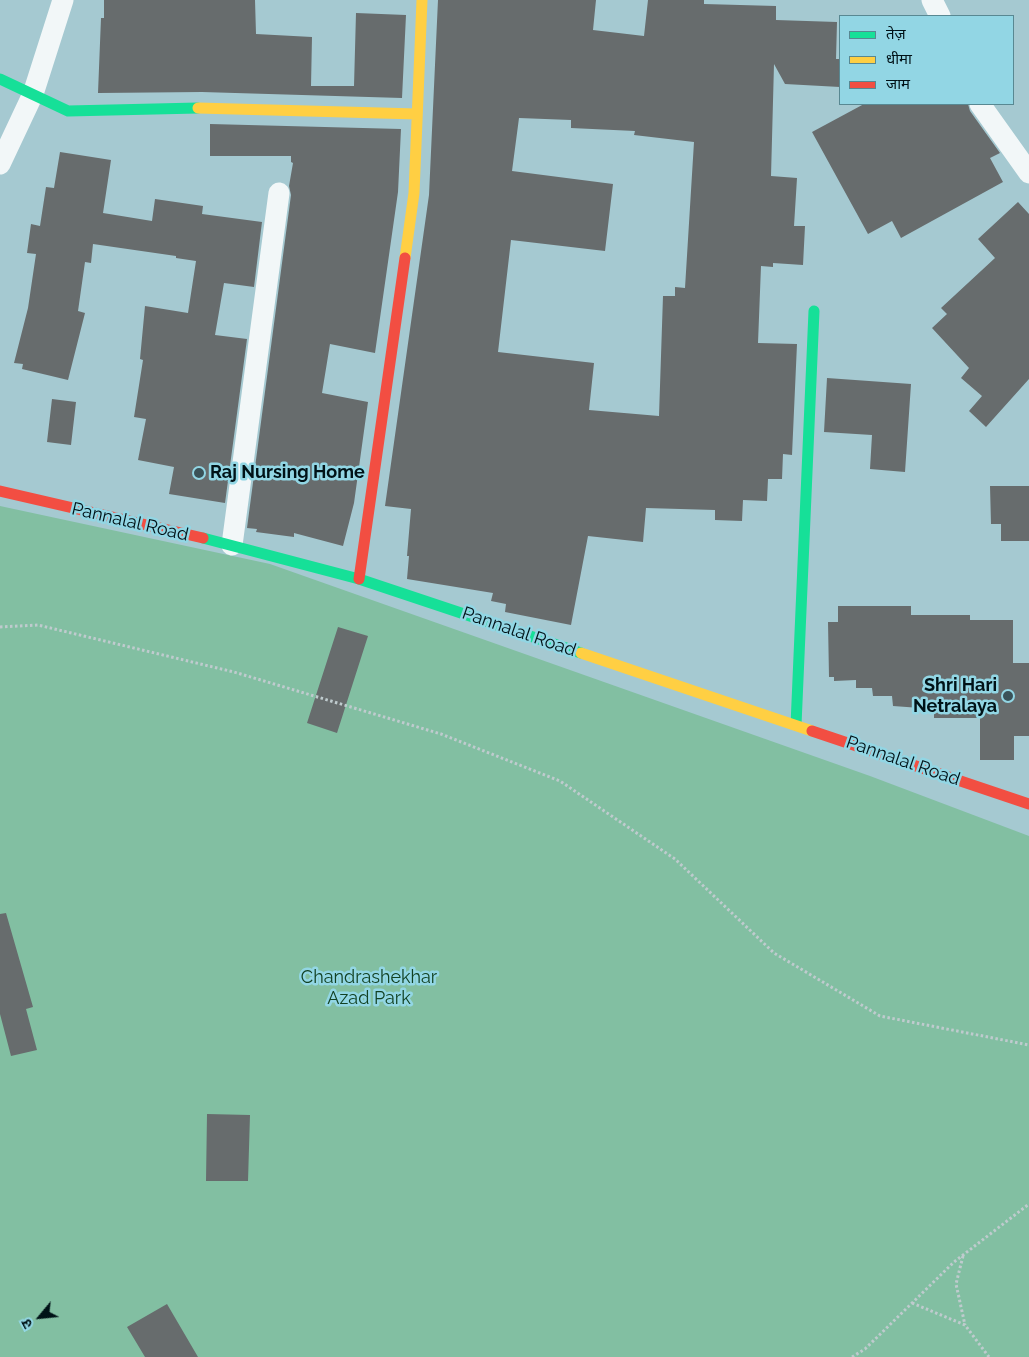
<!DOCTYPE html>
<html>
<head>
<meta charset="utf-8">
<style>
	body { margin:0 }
	#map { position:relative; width:1029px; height:1357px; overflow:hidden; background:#a5c9d1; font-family:Raleway,"Noto Sans Devanagari",sans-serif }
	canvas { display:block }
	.legend { position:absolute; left:839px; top:15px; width:175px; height:90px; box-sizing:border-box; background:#92d6e4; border:1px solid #588892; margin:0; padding:6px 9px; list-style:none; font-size:15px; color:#001217 }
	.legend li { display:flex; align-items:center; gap:10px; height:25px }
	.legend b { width:25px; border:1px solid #588892 }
	.north { position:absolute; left:15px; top:1292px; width:50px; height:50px; -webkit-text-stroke:4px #92d6e4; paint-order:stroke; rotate:242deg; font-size:14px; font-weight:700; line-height:20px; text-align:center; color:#001217 }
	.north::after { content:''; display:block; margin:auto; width:18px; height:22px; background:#001217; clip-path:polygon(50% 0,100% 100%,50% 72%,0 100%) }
</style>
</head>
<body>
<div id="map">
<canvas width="1029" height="1357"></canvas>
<ul class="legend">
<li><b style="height:6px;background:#16e098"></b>तेज़</li>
<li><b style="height:6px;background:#ffcf43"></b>धीमा</li>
<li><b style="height:6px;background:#f24e42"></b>जाम</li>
</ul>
<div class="north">उ</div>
</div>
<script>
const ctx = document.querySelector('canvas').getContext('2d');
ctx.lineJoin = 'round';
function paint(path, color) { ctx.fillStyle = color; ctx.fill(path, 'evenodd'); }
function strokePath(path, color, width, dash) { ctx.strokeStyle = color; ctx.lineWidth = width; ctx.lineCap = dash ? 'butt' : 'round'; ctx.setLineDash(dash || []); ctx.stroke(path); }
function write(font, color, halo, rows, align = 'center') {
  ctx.font = font + ' Raleway,sans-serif'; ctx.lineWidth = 5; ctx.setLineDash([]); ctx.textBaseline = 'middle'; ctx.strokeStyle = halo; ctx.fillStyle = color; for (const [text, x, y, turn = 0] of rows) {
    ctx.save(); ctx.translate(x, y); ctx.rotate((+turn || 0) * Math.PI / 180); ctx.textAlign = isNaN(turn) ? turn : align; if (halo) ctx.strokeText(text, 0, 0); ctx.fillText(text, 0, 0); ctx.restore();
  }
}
const green = new Path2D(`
	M0,506L270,564L870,776L1029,836V1357H0Z`);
const building = new Path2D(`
	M104,0H255L256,34L312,37L311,86H354L356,13L406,15L402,98L202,92L98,93L101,18H104Z
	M438,0H596L593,30L644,36L648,0H704V4L776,6V20L837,22L836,59H840V87L785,84L774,64L771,176L797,178L794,226H805L803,265L773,263V267L761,266L758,343L797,344L792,455L783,454L782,479H768L767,501L743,500L742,521L715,520V510L646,508L643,542L588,536L571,625L505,612L506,604L491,601L493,593L407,579L409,556H407L411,509L385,506L429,195ZM519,118L571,120V128L635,131L634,135L694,142L685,288L675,287V296H663L659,416L589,410L594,363L498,352L511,240L605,251L613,184L512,171Z
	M864,104H968L970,111L1000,153L990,158L1003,182L901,238L892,221L868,234L812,132Z
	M210,124L401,129L398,192L375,353L330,344L322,393L368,402L354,503L343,546L294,533V537L256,532L257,529L247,528L291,195L289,186L293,163L291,162V156H210Z
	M60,152L111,160L103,213L152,221L155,199L203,206L202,214L262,222L254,287L224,283L215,335L247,339L225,503L169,494L174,467L138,460L146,419L134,417L143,360L140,359L145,306L188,313L196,261L176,258V256L93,244L91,263L85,262L78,311L85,313L68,380L22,369L23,364L14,363L28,308L36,254L27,253L31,224L40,226L46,187L54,188Z
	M1018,202L1029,214V379L986,427L969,411L982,396L961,378L969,368L932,328L947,314L941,308L995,258L978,239Z
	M827,378L911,384L905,472L870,469L872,435L824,432Z
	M52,399L76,402L71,445L47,442Z
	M990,486H1029V541H1001V524H991Z
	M838,606H911V615H970V620H1013V663H1029V736H1014V760H980V718H934V709L893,706L892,696H873L872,688H856V680L834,681V677H829L828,622H838Z
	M338,627L368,636L337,733L307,723Z
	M6,913L33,1007L26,1009L37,1050L11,1056L0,1014V914Z
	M207,1114L250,1115L248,1181H206Z
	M167,1304L198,1357H145L127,1327Z`);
const path = new Path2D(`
	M0,627L38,625L234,672L441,734L560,781L675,859L774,953L880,1016L1029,1045
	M963,1256L956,1284L965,1325
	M912,1303L965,1325L989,1357
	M852,1357L865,1349L954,1262L1029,1204`);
const street = new Path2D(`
	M932,0L940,16
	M980,104L1029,173
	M0,164L33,94L63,0
	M232,545L279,193`);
const fast = new Path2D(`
	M0,79L68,111L198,108
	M203,538L359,579L581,653
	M796,725L814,311`);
const slow = new Path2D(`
	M198,108L417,114
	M405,258L414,193L422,0
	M581,653L812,731`);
const jam = new Path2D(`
	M0,491L203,538
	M359,579L405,258
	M812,731L1029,804`);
const markers = [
	[199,473,6,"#3a5258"],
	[1008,696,6,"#3a5258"]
];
const poiNames = [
	["Raj Nursing Home",210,473],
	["Shri Hari",997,686,"right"],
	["Netralaya",997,707,"right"]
];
const streetNames = [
	["Pannalal Road",130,522,13],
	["Pannalal Road",519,632,19],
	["Pannalal Road",903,761,19]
];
const parkNames = [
	["Chandrashekhar",369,978],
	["Azad Park",369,999]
];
paint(green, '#82bfa2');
paint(building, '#676c6d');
strokePath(path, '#bfcbce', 3, [2.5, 2.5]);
strokePath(street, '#f2f7f8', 21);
strokePath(fast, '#16e098', 11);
strokePath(slow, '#ffcf43', 11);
strokePath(jam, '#f24e42', 11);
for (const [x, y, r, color] of markers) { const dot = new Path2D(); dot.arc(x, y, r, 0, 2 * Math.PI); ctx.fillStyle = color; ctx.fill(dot); strokePath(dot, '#92d6e4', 2); }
write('bold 18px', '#001217', '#92d6e4', poiNames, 'left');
write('18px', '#001217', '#92d6e4', streetNames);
write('18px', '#124122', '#92d6e4', parkNames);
</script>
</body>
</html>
